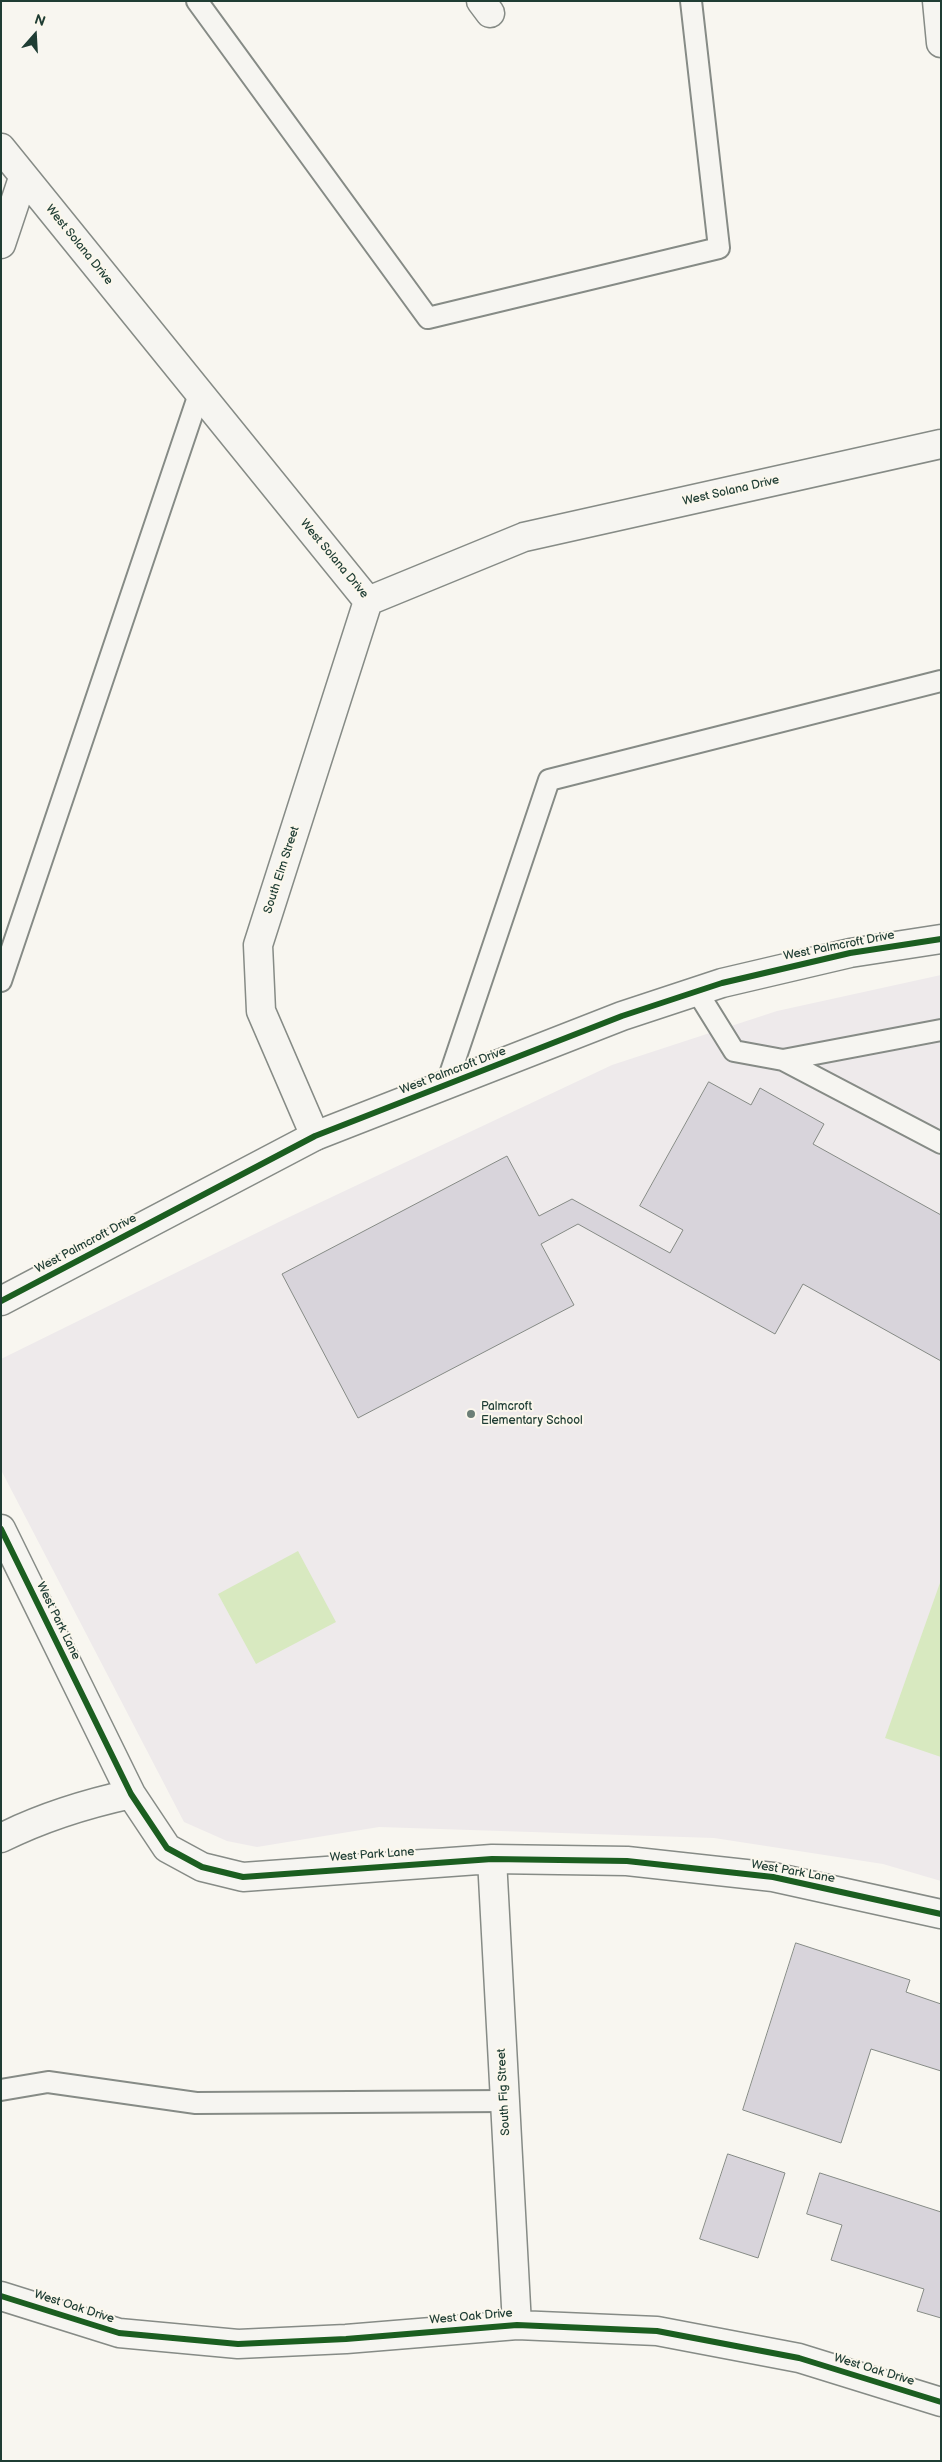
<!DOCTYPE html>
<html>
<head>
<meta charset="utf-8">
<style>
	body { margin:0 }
	#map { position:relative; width:942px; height:2462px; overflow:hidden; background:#f8f6f0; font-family:"Balsamiq Sans",sans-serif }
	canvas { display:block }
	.frame { position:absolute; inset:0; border:2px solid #1f3d34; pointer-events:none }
	.north { position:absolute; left:10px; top:10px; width:50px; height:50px; -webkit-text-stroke:4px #fbf7ec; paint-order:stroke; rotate:19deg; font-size:14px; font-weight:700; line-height:20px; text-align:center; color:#1f3d34 }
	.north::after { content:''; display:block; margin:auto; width:18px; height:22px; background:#1f3d34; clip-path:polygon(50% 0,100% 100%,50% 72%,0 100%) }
</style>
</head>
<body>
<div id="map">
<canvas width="942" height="2462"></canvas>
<div class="frame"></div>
<div class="north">N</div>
</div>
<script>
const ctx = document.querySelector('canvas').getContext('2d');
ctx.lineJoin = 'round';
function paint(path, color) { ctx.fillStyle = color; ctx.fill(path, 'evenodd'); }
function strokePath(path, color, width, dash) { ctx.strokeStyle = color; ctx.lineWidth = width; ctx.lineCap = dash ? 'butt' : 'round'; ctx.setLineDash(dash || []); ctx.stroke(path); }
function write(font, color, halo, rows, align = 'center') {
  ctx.font = font + ' "Balsamiq Sans",sans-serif'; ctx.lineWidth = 4; ctx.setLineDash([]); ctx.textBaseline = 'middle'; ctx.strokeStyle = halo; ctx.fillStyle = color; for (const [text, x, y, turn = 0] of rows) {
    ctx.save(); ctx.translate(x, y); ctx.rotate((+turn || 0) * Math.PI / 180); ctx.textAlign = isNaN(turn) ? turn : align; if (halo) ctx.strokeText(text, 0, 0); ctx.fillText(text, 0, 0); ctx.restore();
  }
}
const built = new Path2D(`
	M941,975V1881L883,1864L714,1838L379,1827L257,1847L227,1841L184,1822L1,1470V1359L283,1220L612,1065L777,1011Z`);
const green = new Path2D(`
	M298,1551L336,1622L256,1664L218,1594Z
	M941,1580V1757L885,1738Z`);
const building = new Path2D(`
	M709,1082L751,1105L760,1088L824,1124L813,1144L941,1215V1361L803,1284L775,1334L578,1224L541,1244L574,1305L358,1418L282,1274L507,1156L539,1216L572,1199L670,1253L683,1230L640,1206Z
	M796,1943L910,1980L906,1992L941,2004V2071L871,2049L841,2143L743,2110Z
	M728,2154L785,2173L758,2258L700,2239Z
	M820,2173L941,2212V2318L917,2311L924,2289L831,2260L842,2225L807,2214Z`);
const lane = new Path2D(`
	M197,1L428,318L719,248L691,1
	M1,981L199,394
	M698,993L734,1051L783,1060L941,1030
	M783,1060L941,1143
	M446,1086L549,780L941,681
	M1,2090L48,2082L196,2103L505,2101`);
const street = new Path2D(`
	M481,1L490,13
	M937,1L941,43
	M1,148L368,601
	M1,244L23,178
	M368,601L524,537L941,444
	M315,1136L261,1011L258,945L368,601
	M1,1529L131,1794L167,1848L202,1867L243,1877L492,1859L627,1861L773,1877L941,1914
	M1,1838C43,1817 85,1804 131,1794
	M492,1859L517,2325
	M1,2296L119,2333L238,2344L346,2339L517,2325L657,2331L799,2358L941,2402`);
const secondary = new Path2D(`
	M1,1301L315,1136L622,1016L722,983L850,953L941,939`);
const cycleway = new Path2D(`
	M1,1301L315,1136L622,1016L722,983L850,953L941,939
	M1,1529L131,1794L167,1848L202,1867L243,1877L492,1859L627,1861L773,1877L941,1914
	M1,2296L119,2333L238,2344L346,2339L517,2325L657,2331L799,2358L941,2402`);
const markers = [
	[471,1414,5,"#6b7e76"]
];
const streetNames = [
	["West Solana Drive",79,245,51],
	["West Solana Drive",731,491,-13],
	["West Solana Drive",334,559,50],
	["South Elm Street",282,870,-72],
	["West Palmcroft Drive",839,946,-11],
	["West Palmcroft Drive",453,1071,-21],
	["West Palmcroft Drive",86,1244,-28],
	["West Park Lane",58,1621,64],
	["West Park Lane",372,1855,-4],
	["West Park Lane",793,1872,10],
	["South Fig Street",504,2092,-93],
	["West Oak Drive",74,2307,18],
	["West Oak Drive",471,2317,-5],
	["West Oak Drive",874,2370,17]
];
const poiNames = [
	["Palmcroft",481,1407],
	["Elementary School",481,1421]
];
paint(built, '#eeeaeb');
paint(green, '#d8e9c0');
paint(building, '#d8d4db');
strokePath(building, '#868b86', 1);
strokePath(lane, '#868b86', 24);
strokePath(street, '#868b86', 31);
strokePath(secondary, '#868b86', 31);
strokePath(lane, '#f6f5f1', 20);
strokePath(street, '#f6f5f1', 28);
strokePath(secondary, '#f6f5f1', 28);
strokePath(cycleway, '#1b5e20', 6);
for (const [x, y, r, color] of markers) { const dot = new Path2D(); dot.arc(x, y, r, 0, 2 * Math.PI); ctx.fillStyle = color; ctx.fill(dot); strokePath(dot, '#fbf7ec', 2); }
write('12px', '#1f3d34', '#fbf7ec', streetNames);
write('12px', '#1f3d34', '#fbf7ec', poiNames, 'left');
</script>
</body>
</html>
